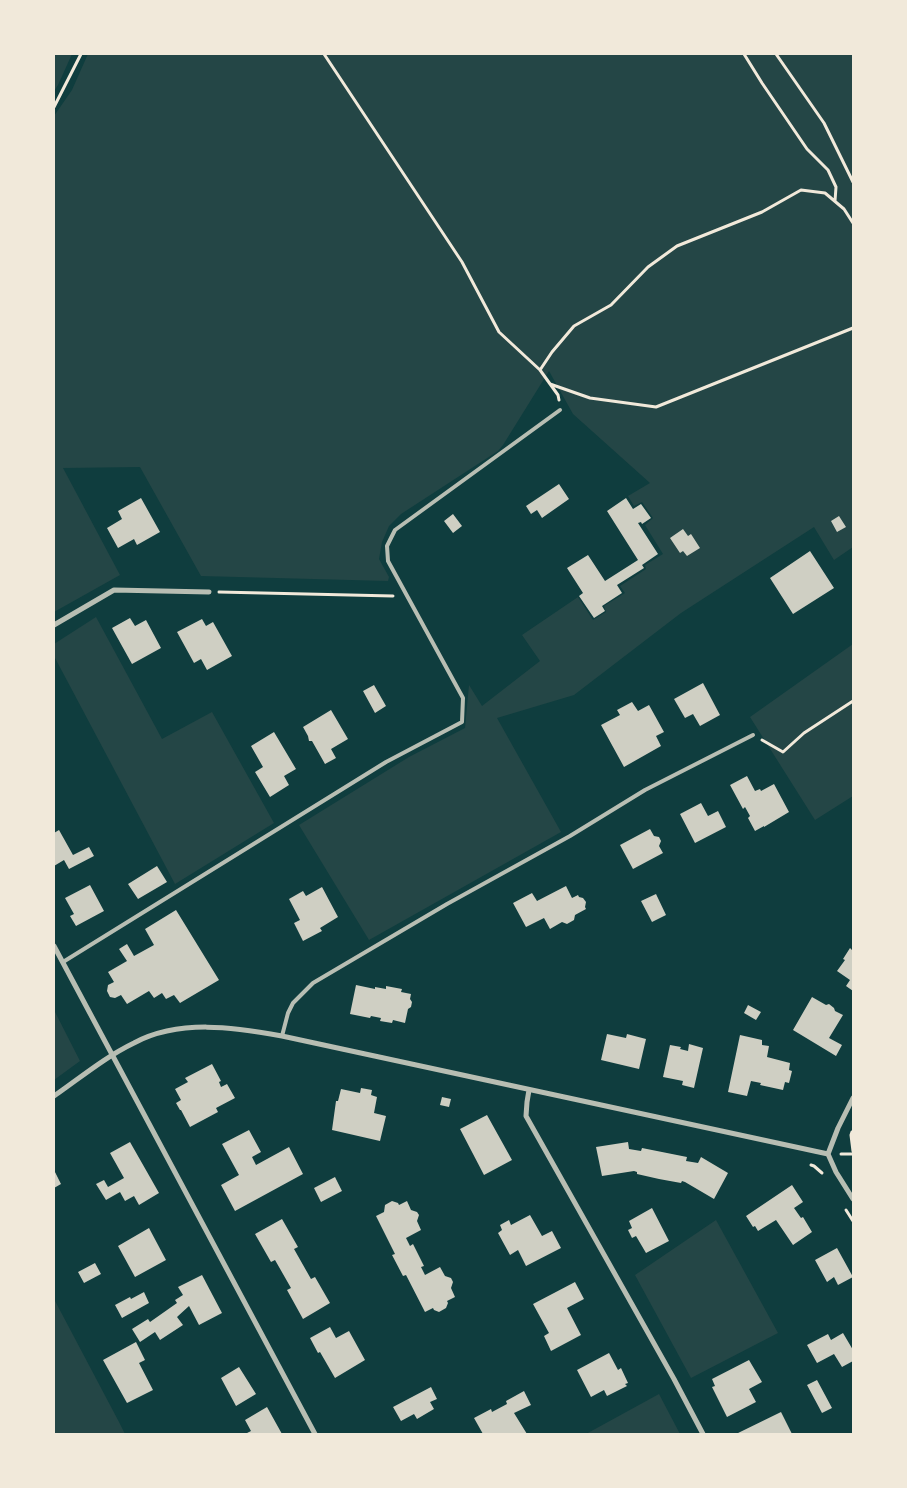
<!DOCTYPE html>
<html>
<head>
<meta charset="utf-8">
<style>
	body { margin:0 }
	#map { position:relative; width:907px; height:1488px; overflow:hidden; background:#0f3d3e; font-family:Ubuntu,sans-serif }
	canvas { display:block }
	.frame { position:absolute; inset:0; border:55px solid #f1e9da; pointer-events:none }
</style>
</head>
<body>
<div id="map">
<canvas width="907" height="1488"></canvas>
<div class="frame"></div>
</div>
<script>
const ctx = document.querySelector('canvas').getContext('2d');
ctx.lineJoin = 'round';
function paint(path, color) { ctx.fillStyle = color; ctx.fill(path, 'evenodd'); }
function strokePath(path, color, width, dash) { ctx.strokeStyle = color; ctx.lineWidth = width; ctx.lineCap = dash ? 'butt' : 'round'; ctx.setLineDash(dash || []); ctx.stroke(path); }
const green = new Path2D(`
	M54,54H72L58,85L54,91Z
	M88,54H853V547L834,560L814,527L681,613L574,695L497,718L561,832L369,940L299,825L409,757L465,728L469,685L482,706L540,661L522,635L578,597L593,620L606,612L604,606L625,593L620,586L646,569L645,565L663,554L645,525L653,518L642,502L634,506L628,496L650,483L573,414L549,371L503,445L498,451L401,514L389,526L382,542L379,559L389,577L388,581L201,576L140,467L63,468L120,575L54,612V116L72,90Z
	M96,617L162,739L212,712L274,823L175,884L54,656V644Z
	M853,644V796L815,820L750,717Z
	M54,1010L80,1061L54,1080Z
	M716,1220L778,1333L691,1378L635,1275Z
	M54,1299L119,1422L125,1434H54Z
	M659,1394L680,1434H586Z`);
const building = new Path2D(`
	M559,484L569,499L542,518L537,510L531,514L526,506Z
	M141,498L160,532L137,545L134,539L118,548L107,528L122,519L118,511Z
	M626,498L633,509L641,504L651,518L642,524L641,522L638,523L658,554L642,565L644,568L617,585L622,593L602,606L605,611L594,618L579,596L583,593L567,568L588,555L605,581L638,560L607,511Z
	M453,514L462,526L453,533L444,521Z
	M839,516L846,527L837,532L831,521Z
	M683,529L688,536L691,534L700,548L687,556L683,551L680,553L670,538Z
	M810,551L834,588L793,614L770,578Z
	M130,618L135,626L146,620L161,648L132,664L112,628Z
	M202,619L206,626L213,622L232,656L207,670L201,659L194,663L177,632Z
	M703,683L720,715L700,726L693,714L685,718L674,699Z
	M374,685L386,706L375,713L363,691Z
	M632,702L638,711L649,705L664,732L656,736L661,746L624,767L601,725L620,715L617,710Z
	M331,710L348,739L331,749L336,758L325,764L312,741H309L308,736L303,727Z
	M274,732L296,769L284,776L289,785L270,797L255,772L263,767L251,746Z
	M747,776L755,791L760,789L761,791L774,784L789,812L764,827V826L755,831L748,818L750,816L745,807L743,809L730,785Z
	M701,803L708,816L718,811L726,827L695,843L680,814Z
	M650,829L654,836L659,837L661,841L659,846L663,853L633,869L620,845Z
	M59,830L73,855L89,847L94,856L69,869L64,860L54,866V833Z
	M157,866L167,882L138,899L128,884Z
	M90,885L104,911L76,926L70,916L74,914L65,898Z
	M566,886L572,898L578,895L579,897L583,898L586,902L585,907L586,909L575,915L574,920L567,924L562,922L550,929L544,918L526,927L513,903L532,893L537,901Z
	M322,887L338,917L320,928L322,931L303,941L294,923L300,920L289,899L303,891L306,896Z
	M656,894L666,915L652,922L641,901Z
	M176,910L219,980L180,1003L174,995L166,999L162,993L154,998L149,991L127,1004L121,995L115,998L110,997L107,991L108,985L114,982L108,972L127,961L119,949L127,944L134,956L154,945L145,929Z
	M850,948L853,951V991L846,986L850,980L837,971L845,960L843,959Z
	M356,985L375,989V987L386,989V986L402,989L401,992L411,994L410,999L412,1002L411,1007L408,1009L405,1023L393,1020L392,1023L380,1021L381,1018L371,1016L370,1018L350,1014Z
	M812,997L826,1005L829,1004L834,1008L835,1011L843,1015L829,1038L842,1045L836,1056L793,1030Z
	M748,1005L761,1012L756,1020L744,1013Z
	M607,1034L626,1038L627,1034L646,1039L639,1069L601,1060Z
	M740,1035L762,1040V1045L769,1046L767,1057L790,1063L789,1070L792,1071L789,1083L785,1082L783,1090L760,1085L761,1083L751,1081L747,1096L728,1092Z
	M689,1044L703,1048L694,1088L682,1085L683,1081L663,1077L670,1045L681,1047L680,1049L688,1051Z
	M212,1064L221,1081L219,1082L221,1087L227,1084L235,1098L216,1108L218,1112L190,1127L181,1110H180L176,1103L181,1100L175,1089L188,1082L185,1078Z
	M361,1088L372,1090L371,1095L377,1097L374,1113L386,1116L380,1141L332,1130L336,1101H338L341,1089L360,1093Z
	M442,1097L451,1099L449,1107L440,1105Z
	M487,1115L512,1160L484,1175L460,1129Z
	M249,1130L261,1152L252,1157L256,1165L289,1147L303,1174L235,1211L221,1185L239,1175L222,1144Z
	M130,1142L159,1193L139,1205L134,1196L125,1201L120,1192L106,1200L96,1184L104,1180L108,1187L124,1178L110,1153Z
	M628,1142L629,1149L641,1151L642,1148L687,1157L686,1161L698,1163L701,1157L728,1173L714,1199L685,1182L682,1181L681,1183L659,1179L637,1174V1172L634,1171L602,1176L596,1147Z
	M54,1170L61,1184L54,1188Z
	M335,1177L342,1191L321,1202L314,1188Z
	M792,1185L803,1202L794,1208L801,1218L803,1217L812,1232L793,1245L776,1220L758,1231L755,1226L753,1227L746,1216Z
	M392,1201L398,1203L399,1205L407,1201L411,1210L417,1212L419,1215L417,1221L421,1230L406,1238L410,1246L413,1244L424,1266L421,1267L425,1275L440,1267L445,1276L451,1278L453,1282L451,1288L455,1297L447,1301L448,1303L446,1308L439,1312L434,1310L433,1308L425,1312L406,1275L403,1276L392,1255L395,1254L376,1216L384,1212L385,1205Z
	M652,1208L669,1241L646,1253L636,1236L632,1238L628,1230L632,1228L629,1221Z
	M530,1215L542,1236L552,1231L561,1248L526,1266L518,1250L510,1255L498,1233L502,1230L500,1225L509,1220L511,1225Z
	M282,1219L298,1247L294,1249L311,1279L315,1277L330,1303L303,1319L287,1290L291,1288L275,1260L271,1262L255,1234Z
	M149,1228L166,1260L135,1277L118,1246Z
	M837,1248L853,1277L838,1285L834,1277L827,1282L815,1260Z
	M95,1263L101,1274L84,1283L78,1272Z
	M202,1275L222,1313L199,1325L189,1306L177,1317L183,1325L160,1340L155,1332L140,1342L132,1329L148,1319L150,1322L177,1303L175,1300L183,1295L178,1287Z
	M575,1282L584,1299L567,1308L581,1335L551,1351L544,1336L549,1333L533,1304Z
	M144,1292L149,1303L122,1318L115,1305L130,1297L131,1299Z
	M330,1327L336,1338L349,1331L365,1360L335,1378L320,1352L318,1353L310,1338Z
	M843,1333L853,1350V1361L842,1367L834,1354L817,1363L807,1345L828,1334L831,1340Z
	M136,1342L145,1360L139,1363L153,1390L127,1403L103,1360Z
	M609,1353L618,1370L621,1368L628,1383L625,1384L627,1386L607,1396L604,1390L591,1397L577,1370Z
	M749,1360L762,1382L749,1389L756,1402L727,1417L712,1387L715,1386L712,1379Z
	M239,1367L256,1394L236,1406L221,1378Z
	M817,1380L832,1408L822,1413L807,1385Z
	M431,1387L437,1399L430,1402L434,1409L417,1419L414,1414L401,1421L393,1407Z
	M524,1391L531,1405L514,1413L527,1434H483L474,1418L491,1409L492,1412L507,1404L506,1401Z
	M267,1407L282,1434H245L251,1431L245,1420Z
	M781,1412L792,1434H736Z`);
const path = new Path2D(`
	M324,54L462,262L499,332L540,370L558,395L559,400
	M744,54L762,83L807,149L828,170L836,187L835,201
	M776,54L824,123L853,182
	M54,107L81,54
	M540,370L552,352L574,326L611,305L648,267L677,246L762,212L801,190L825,193L844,209L853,223
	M550,384L590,398L656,407L853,328
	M219,592L393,596
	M762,740L783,752L804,733L853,701
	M852,1132L851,1135L853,1151
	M841,1154H853
	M811,1165L814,1166L822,1173
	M846,1210L853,1221`);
const service = new Path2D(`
	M63,962L386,762L462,722L463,698L388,561L387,546L395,530L560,410
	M282,1036L288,1013L293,1003L313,983L447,904L570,836L645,790L753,735`);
const minor = new Path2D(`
	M54,625L114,590L209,592
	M54,946L315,1434
	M529,1090L527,1102L526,1116L674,1379L703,1434
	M54,1096C80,1078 105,1057 134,1043C179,1019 234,1027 282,1036L828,1154
	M853,1098L838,1128L828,1154L836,1172L853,1199`);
paint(green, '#244646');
paint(building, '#cfcfc3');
strokePath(path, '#f1e9da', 3);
strokePath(service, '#b8beb3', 4);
strokePath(minor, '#b8beb3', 5);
</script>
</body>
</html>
